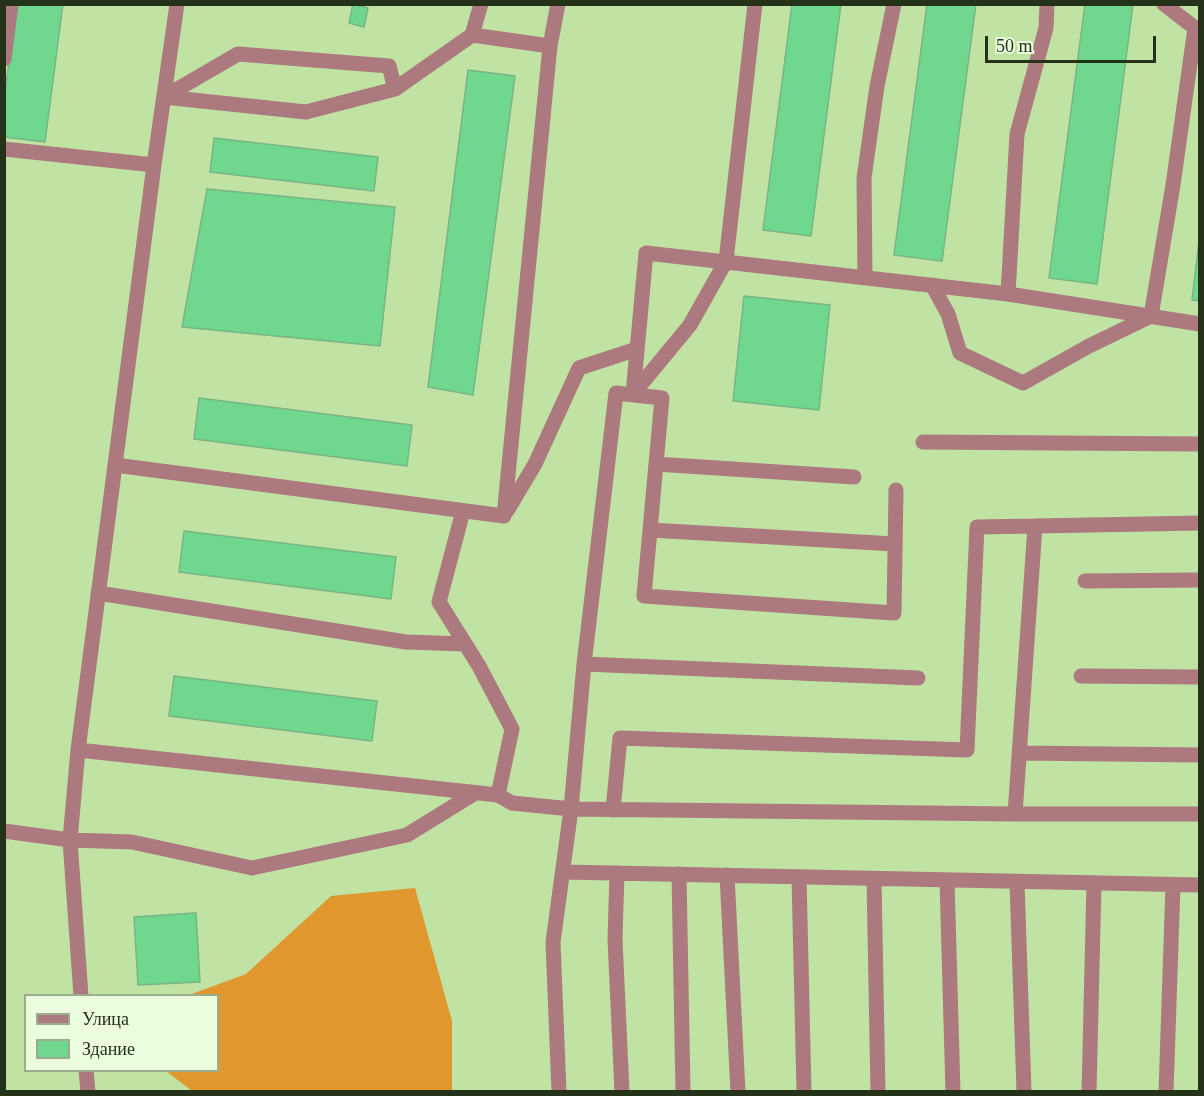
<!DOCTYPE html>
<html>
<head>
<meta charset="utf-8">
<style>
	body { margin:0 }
	#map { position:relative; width:1204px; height:1096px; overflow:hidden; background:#c0e2a3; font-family:Georgia,serif }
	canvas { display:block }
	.frame { position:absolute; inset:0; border:6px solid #243219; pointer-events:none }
	.legend { position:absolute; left:24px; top:994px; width:195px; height:78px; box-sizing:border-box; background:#ebfddd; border:2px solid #9bac8f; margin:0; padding:8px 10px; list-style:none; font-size:18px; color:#243219 }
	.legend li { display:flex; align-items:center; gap:12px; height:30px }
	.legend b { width:30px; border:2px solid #9bac8f }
	.scale { position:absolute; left:985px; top:36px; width:171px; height:27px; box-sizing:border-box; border:3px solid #243219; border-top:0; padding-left:8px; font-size:18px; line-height:21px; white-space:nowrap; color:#243219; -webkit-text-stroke:4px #ebfddd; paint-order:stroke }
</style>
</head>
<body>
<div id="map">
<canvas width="1204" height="1096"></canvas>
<div class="frame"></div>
<ul class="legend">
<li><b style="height:8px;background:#ac797f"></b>Улица</li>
<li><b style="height:16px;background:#70d78e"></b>Здание</li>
</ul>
<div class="scale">50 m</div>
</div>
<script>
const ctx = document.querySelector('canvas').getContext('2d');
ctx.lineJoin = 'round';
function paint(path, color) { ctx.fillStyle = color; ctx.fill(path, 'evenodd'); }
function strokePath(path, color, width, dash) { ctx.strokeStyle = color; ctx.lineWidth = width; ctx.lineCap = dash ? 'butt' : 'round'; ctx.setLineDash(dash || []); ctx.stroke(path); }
const forest = new Path2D(`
	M415,888L452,1021V1091H192L166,1071L218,1070V996L189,995L246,974L331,896Z`);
const building = new Path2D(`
	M17,4H63L45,142L4,137V99Z
	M353,4L368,8L364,27L349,23Z
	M792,4H841L811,236L763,230Z
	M927,4H976L942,261L894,255Z
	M1085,4H1133L1097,284L1049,278Z
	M468,70L515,76L473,395L428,387Z
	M214,138L378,157L374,191L210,172Z
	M207,189L395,207L380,346L182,327Z
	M1200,232V301L1192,300Z
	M744,296L830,305L819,410L733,401Z
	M199,398L412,425L407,466L194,439Z
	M184,531L396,557L391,599L179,572Z
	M174,676L377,701L372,741L169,716Z
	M196,913L200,982L138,985L134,917Z`);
const minor = new Path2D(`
	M472,35L481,4
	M4,59L11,4
	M164,97L306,112L395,89L472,35L550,46
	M164,97L238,54L389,66L395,89
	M4,149L154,165
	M865,277L864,178L877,86L894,4
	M932,285L948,314L960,353L1023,383L1089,346L1151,316L1173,185L1195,28L1164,4
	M1008,294L1017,134L1046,28L1047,4
	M633,394L646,253L1008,294L1200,324
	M633,394L690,325L726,261L755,4
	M923,442L1200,444
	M656,464L854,477
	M115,465L504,516L550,46L558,4
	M896,490L894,613L644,596L662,398L616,393L584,664L918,678
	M507,511L535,464L579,368L637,349
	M650,530L895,544
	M1085,581L1200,580
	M98,593L406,642L465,644
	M1081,676L1200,677
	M78,750L498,795L512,729L479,666L439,602L463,511
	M1020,753L1200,755
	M498,795L512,803L571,809L1015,814H1200
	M613,810L620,738L967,750L977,527L1035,526
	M1015,814L1035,526L1200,523
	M4,831L70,840L132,842L252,868L407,835L475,793
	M563,872L1200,885
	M617,873L615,939L622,1092
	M679,874L683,1092
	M727,875L738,1092
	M799,877L804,1092
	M874,879L878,1092
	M947,880L953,1092
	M1017,882L1024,1092
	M81,996L70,840L78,750L154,165L177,4
	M86,1070L88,1092
	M559,1092L553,942L571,809L584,664
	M1089,1092L1094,883
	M1166,1092L1173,885`);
paint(forest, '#df972e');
paint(building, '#70d78e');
strokePath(building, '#77b486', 1.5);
strokePath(minor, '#ac797f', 15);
</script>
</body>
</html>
